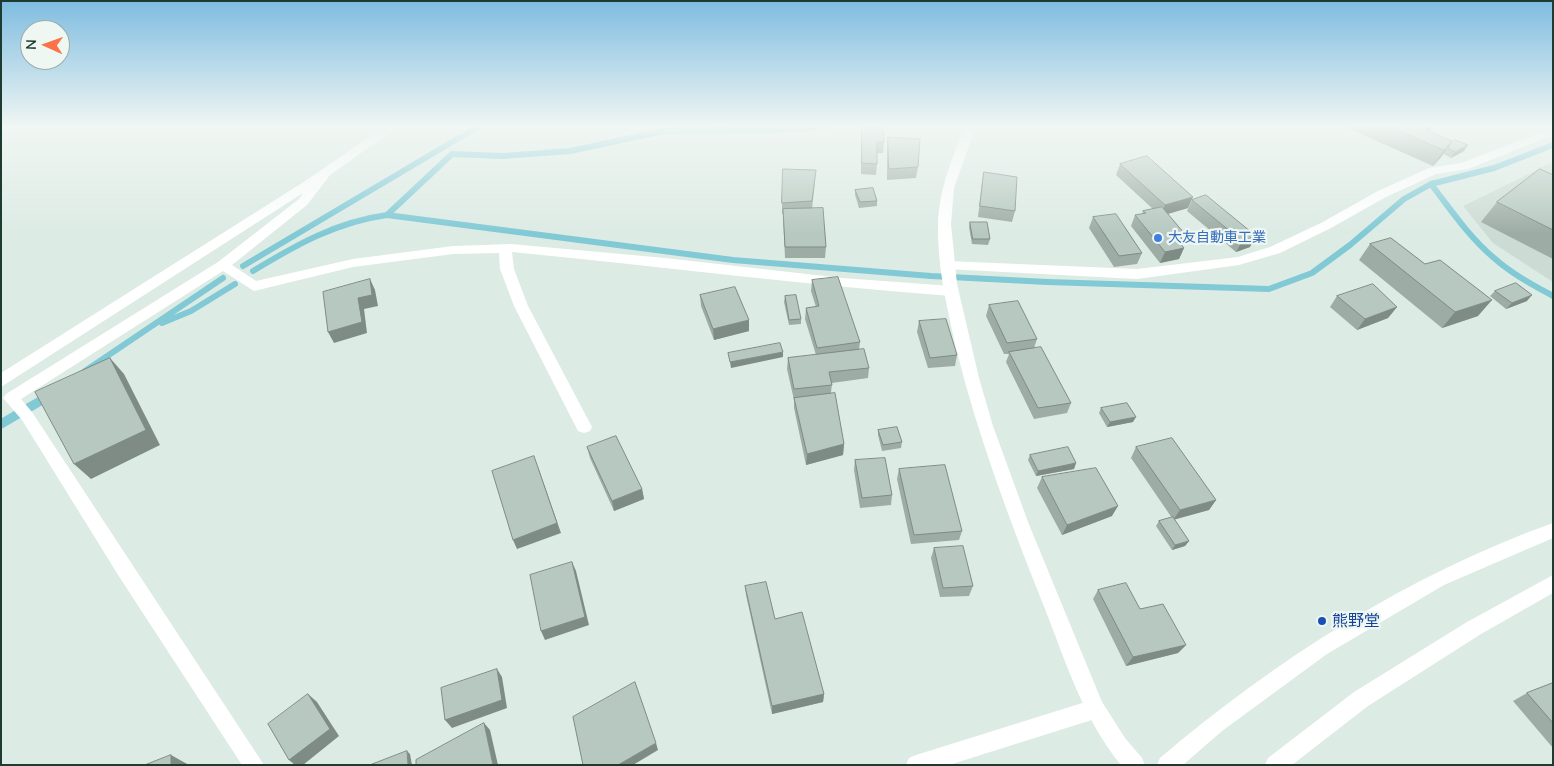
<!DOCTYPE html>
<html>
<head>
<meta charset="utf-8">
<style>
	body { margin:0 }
	#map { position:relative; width:1554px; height:766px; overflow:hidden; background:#ddebe5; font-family:Mulish,sans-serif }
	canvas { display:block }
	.frame { position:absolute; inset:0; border:2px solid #1e3b33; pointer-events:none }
	.north { position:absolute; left:20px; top:20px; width:50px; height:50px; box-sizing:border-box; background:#eef7f2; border:1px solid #9baca6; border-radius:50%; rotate:272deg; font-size:14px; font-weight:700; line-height:20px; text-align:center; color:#1e3b33 }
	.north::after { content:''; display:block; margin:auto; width:18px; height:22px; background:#fd7349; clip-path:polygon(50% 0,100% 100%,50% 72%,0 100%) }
</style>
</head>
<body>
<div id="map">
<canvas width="1554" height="766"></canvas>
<div class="frame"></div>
<div class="north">N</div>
</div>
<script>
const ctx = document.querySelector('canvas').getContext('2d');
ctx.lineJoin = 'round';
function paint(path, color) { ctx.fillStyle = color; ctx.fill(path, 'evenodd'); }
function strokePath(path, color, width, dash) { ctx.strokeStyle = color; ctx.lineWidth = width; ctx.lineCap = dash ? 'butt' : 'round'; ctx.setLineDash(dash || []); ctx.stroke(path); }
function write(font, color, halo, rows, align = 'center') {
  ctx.font = font + ' Mulish,"Noto Sans JP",sans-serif'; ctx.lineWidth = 4.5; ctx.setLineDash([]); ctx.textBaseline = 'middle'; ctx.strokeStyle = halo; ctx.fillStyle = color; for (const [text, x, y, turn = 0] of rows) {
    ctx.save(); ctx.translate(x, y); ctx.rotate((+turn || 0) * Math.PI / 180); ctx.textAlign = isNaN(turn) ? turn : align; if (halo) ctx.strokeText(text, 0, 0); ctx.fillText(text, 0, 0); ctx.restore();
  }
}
const built = new Path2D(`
	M1553,162V282L1493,243L1463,206Z`);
const streamFar1 = new Path2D(`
	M1431,184C1451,210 1469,237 1494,258C1512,274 1533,285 1553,296
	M387,215L452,154L503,156L570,151L664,131L778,130L829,126
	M243,266L479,126
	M253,271C296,245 336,222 387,215L733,260L931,276L1047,282L1269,289L1312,273L1350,245L1404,199L1431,184L1494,168L1553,145
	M162,323L191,311L235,284
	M85,371L223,278
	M44,399L49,396`);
const stream = new Path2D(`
	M1,424L47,397`);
const minor = new Path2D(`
	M386,126H399L330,175L307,205L232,265L256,281L353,259L453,246L511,244L665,258L842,278L951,286L956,288L958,291L956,294L951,296C804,285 658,266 512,252L514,269L528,306L592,427L590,431L584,433L578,431L514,306L500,269L499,253L453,254L353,267L254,291L223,271L21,399L32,412L264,765H242L120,578L22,420L3,398L6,394L218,262L299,199L303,193L1,387V373L302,183Z
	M1553,128V135L1468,169L1436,174L1386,197L1329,229L1280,253L1239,265L1137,279L947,269L942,268L940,265L942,262L947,261L1137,269L1238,257L1270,247L1321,223L1378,191L1429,168L1461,163Z
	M1095,699L1102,702L1105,709L1102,716L1095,719L949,765H906L909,758L916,755Z`);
const tertiary = new Path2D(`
	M965,126H976L954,188L951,224L957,284L979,378L993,426L1028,522L1102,702L1125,738L1142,758L1145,765H1121C1084,720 1066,663 1045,609C1011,524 978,437 956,348C947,308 937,265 938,224C939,189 952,159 965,126Z
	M1553,523V538L1444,585L1327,654L1222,731L1183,765H1157L1160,758C1277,659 1408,575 1553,523Z
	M1553,575V593L1481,634L1368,706L1292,765H1265L1268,758L1354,692L1467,622Z`);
const wall = new Path2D(`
	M1343,126H1434L1430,132L1464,151L1451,158L1444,154L1433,166Z
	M862,127L884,142L883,153H877V164L876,175L861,174V138Z
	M888,137L918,167L916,178L887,180V148Z
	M1120,164L1188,208L1168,214L1184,233L1180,243L1184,248L1179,259L1160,263L1131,226L1135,215L1142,214L1143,211L1153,209L1116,175Z
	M984,172L1015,211L1012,222L978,217L982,184Z
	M1553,175V259L1481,222L1497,202Z
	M815,181L812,209L826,247L825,258H785L783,214H782V203Z
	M855,190L877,201V206L859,208L855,195Z
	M1192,200L1250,247L1236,252L1187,211Z
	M1093,217L1142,253L1137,264L1114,267L1089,228Z
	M970,222L990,239L988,245L972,244L969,227Z
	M1370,244L1478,316L1442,328L1359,260Z
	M812,280L860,342L859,350L869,368L868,378L832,383L831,393L844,444L843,455L806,465L794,408V400L787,369L788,358L816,355L805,319L806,308L816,307L811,291Z
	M1495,291L1527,301L1506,309L1490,296Z
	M700,295L749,331L714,340L701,306Z
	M785,296L801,319V324L789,325L784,302Z
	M1337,296L1397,307L1388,318L1357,330L1330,307Z
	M989,305L1037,339L1034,348L1071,403L1067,413L1034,419L1006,362L1009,354H1004L986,316Z
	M919,321L957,355L955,366L928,368L917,332Z
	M1101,408L1133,422L1107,427L1099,413Z
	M878,430L902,442L901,448L882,451L878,435Z
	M587,447L642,489L644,499L614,511L590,458Z
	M1136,447L1216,500L1209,510L1174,519L1189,541L1185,546L1172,550L1156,526L1159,521L1172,518L1131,458Z
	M1030,455L1076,463L1074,469L1036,476L1028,460Z
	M855,460L892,495L891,505L860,508L854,470Z
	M899,469L962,531L959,540L911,544L897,479Z
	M1042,477L1112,516L1062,535L1037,488Z
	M934,548L973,586L969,596L940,597L931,558Z
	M745,586L775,619L824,694L823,702L772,714L746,595Z
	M1098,590L1140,609L1186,645L1178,653L1126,666L1093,599Z
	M1553,683V748L1513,701L1527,693Z`);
const shadedWall = new Path2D(`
	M1430,126H1434L1430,132L1425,130Z
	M1452,141L1441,157L1433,166L1444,150Z
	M1468,145L1464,151L1451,158L1455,152Z
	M1193,197L1188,208L1160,216L1165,205Z
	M1184,233L1179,244L1173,235Z
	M1256,236L1250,247L1236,252L1242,241Z
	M1184,248L1179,259L1160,263L1165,252Z
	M370,279L375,290L378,306L364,309L367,333L334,343L328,332L358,298Z
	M1532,295L1527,301L1506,309L1512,303Z
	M1492,300L1478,316L1442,328L1455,312Z
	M1397,307L1388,318L1357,330L1365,319Z
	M749,320V331L714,340L713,329Z
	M783,352V357L731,368L730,362Z
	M110,358L124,374L160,445L91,479L74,464Z
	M1136,417L1133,422L1107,427L1110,422Z
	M844,444L843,455L806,465L807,454Z
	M1076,463L1074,469L1036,476L1038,471Z
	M538,467L561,533L517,549L513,540Z
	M642,489L644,499L614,511L612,501Z
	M1216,500L1209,510L1173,520L1180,510Z
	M1118,506L1112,516L1062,535L1067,525Z
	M1189,541L1185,546L1172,550L1175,545Z
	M572,562L576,571L589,625L545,640L541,631Z
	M1186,645L1178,653L1126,666L1133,657Z
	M497,669L502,677L507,708L452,728L445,720Z
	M308,694L317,702L339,736L303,765H295L289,760Z
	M824,694L823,702L772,714V706Z
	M484,723L490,730L498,765H493Z
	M656,743L658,750L633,765H618Z
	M407,751L410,754L412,765H408Z
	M171,755L189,765H171Z`);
const building = new Path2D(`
	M1389,126H1430L1425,130L1452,141L1444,150Z
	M862,127L883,128L884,142H877V164L862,163Z
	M888,137L920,139L918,167L889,169Z
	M1455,140L1468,145L1455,152L1448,148L1452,141Z
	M1147,156L1193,197L1165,205L1120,164Z
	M783,169L816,170L812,201L782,203Z
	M1540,169L1553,175V230L1497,202Z
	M984,172L1017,177L1015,211L980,206Z
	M873,188L877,201L860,202L855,190Z
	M1206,195L1256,236L1242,241L1192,200Z
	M1162,207L1184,233L1173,235L1184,248L1165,252L1135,215L1146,213L1143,211Z
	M823,208L826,247H785L783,209Z
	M1116,214L1142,253L1119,256L1093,217Z
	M970,222H987L990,239H973Z
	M1391,238L1425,264L1440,260L1492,300L1455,312L1370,244Z
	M838,277L860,342L817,348L806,308L819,306L812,280Z
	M370,279L372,295L358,298L362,322L328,332L323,292Z
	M1516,283L1532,295L1512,303L1495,291Z
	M1373,284L1397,307L1365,319L1337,296Z
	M735,287L749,320L713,329L700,295Z
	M796,295L801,319L789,320L785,296Z
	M1018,301L1037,339L1007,343L989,305Z
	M946,319L957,355L930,358L919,321Z
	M780,343L783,352L730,362L728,353Z
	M1041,347L1071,403L1038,408L1009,352Z
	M864,349L869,368L829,372L832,385L794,389L788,358Z
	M110,358L146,430L74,464L35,392Z
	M835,393L844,444L807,454L794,398Z
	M1127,403L1136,417L1110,422L1101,408Z
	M897,427L902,442L883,445L878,430Z
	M616,436L642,489L612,501L587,447Z
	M1172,438L1216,500L1180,510L1136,447Z
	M1068,447L1076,463L1038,471L1030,455Z
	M534,456L557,523L513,540L492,471Z
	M885,458L892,495L862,498L855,460Z
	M945,465L962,531L914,535L899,469Z
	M1096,468L1118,506L1067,525L1042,477Z
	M1173,517L1189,541L1175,545L1159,521Z
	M963,546L973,586L943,588L934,548Z
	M572,562L585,617L541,631L530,575Z
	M766,582L775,619L802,612L824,694L772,706L745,586Z
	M1126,583L1140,609L1163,604L1186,645L1133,657L1098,590Z
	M497,669L502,700L445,720L441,688Z
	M635,682L656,743L618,765H583L573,717Z
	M1553,683V723L1527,693Z
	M308,694L330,729L289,760L268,724Z
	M484,723L493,765H416V760Z
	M407,751L408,765H370Z
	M171,755V765H145Z`);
const markers = [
	[1158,238,5,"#3f7fe0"],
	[1322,621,5,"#1a4fb4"]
];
const shopNames = [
	["大友自動車工業",1168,238]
];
const nearTransitnames = [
	["熊野堂",1332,621]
];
paint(built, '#ccdbd4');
strokePath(streamFar1, '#80c9d5', 6);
strokePath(stream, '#80c9d5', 9);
paint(minor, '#fff');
paint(tertiary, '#fff');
paint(wall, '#9daca5');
paint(shadedWall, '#7f8c86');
paint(building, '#b6c8c0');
strokePath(building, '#7f8c86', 1);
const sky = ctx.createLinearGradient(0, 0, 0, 234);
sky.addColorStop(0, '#7ebce0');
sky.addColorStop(0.54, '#f0f6f3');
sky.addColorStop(1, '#f0f6f300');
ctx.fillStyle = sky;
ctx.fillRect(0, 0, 1554, 234);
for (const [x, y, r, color] of markers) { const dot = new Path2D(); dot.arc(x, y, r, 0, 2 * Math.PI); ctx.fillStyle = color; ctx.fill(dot); strokePath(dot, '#eef7f2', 2); }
write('14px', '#366cbe', '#eef7f2', shopNames, 'left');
write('16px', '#164399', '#eef7f2', nearTransitnames, 'left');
</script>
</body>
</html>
